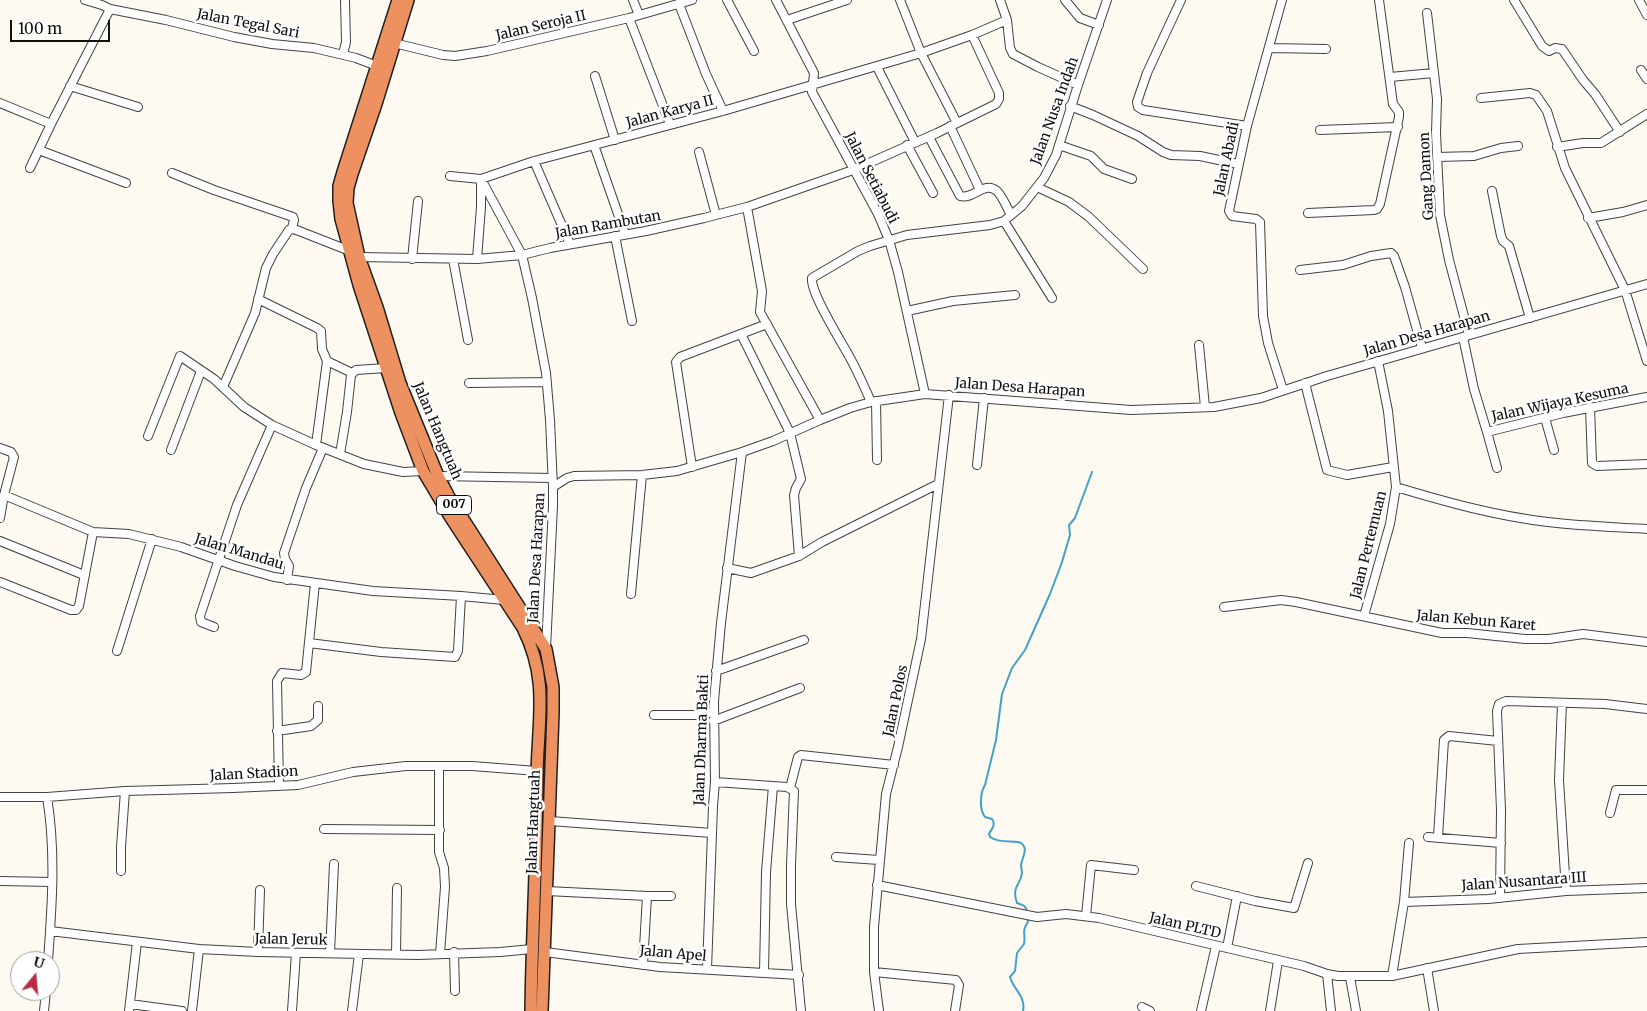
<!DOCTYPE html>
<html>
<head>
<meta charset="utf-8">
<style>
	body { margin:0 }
	#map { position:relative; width:1647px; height:1011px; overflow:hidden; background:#fefaf1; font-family:Merriweather,serif }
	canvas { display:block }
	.north { position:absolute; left:10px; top:951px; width:50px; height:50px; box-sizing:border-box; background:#fff; border:1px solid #9f9f9f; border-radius:50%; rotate:17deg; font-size:14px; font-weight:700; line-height:20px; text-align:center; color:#0f0f0f }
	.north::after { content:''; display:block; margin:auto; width:18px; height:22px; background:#b92c43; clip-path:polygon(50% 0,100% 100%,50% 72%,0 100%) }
	.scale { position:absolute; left:10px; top:20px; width:100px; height:22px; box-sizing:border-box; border:2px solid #0f0f0f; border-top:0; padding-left:6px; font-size:15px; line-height:18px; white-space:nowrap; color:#0f0f0f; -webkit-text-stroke:4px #fff; paint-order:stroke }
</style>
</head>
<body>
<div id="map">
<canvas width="1647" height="1011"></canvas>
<div class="north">U</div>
<div class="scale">100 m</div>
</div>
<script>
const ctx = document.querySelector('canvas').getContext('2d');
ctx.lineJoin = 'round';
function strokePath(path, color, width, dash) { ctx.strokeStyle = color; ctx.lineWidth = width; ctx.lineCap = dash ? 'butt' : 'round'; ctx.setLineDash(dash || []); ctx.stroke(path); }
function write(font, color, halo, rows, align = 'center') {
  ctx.font = font + ' Merriweather,serif'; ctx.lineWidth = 5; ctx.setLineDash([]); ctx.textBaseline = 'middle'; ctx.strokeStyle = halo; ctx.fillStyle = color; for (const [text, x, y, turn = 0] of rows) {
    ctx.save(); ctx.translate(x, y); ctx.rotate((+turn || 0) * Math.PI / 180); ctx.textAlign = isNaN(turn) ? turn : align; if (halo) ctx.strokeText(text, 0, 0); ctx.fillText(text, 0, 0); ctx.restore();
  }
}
const stream = new Path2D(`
	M1027,913C1027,906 1023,905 1017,903C1011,886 1021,885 1022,873C1022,870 1021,868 1021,865C1022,857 1029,849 1021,843C1015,840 1000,844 990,837L989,834C992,828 996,825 992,819L985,817C979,809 980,793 985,785L996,740L1002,694L1012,668L1025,650L1050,594L1062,562L1070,535L1069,525L1075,518L1092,472
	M1023,1011C1026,996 1013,989 1010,977L1015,971L1017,953L1024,944C1026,933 1021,932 1028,922L1027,918`);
const minor = new Path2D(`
	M85,0L102,5L110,9L166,20L234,37L272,44L314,48L356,58L377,66
	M633,0L639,15
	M727,0L754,51
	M776,0L814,73L812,92L878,214L889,240L898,272L925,394
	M900,0L921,53L957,123
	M1000,0L1007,20L1010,48L1013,54L1038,67L1078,85
	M1065,0L1080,18L1099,25
	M1181,0L1147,73L1137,102L1138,107L1143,110L1247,126
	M1282,0L1247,126L1229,211L1232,216L1256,219L1260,222L1263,316L1268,343L1283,390
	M1514,0L1542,46L1549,51L1555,48L1562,49L1583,80L1595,94L1620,132
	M1639,0L1647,15
	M679,4L706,74L723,111
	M1427,13L1437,99L1436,133L1440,215L1449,260L1469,335
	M629,18L670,124
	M787,20L847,0
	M394,43L443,55L455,56L487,51L629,18L692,0
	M1269,48L1326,49
	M343,54L346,42L345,0
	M877,67L915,142
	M1641,70L1647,79
	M595,76L615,140
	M1390,77L1434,73
	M70,86L138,107
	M1481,98L1530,93L1536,95L1547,111L1565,168L1625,290L1647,361
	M0,103L51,124
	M1070,106L1093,115L1138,136L1163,152L1171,155L1200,156L1238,164
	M950,126L980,190
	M1320,130L1398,127
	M929,137L960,196C974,200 984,180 997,191C1003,197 1007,208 1011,215
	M594,145L625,234
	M907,145L933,193
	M1059,145L1091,156L1104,169L1132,179
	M1557,147L1583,143H1601L1647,114
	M39,150L126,183
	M699,152L716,215
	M1437,157L1474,156L1501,148L1518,146
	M534,161L570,244
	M30,168L51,124L110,9
	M172,173L214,190L293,217L294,220L292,228
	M450,176L481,179L534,161L723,111L921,53L972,35L1007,20
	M481,179L522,255L532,298L546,373L550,420L553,487
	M1037,187L1069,202L1089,217L1143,269
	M1492,191L1501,236L1503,241L1509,246L1530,318
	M747,207L762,291L760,312L820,420
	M1308,213L1374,210L1377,209L1380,204L1399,117V112L1393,104L1379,0
	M1588,218L1623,212L1647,205
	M1004,221L1052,298
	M615,236L632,321
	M359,257L477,259L522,255L550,248L646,231L704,218L747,207L853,170L937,133L996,104L999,99V93L972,35
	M412,259L418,201
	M453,259L468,340
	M477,259L481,207V181
	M1300,270L1343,265L1371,256L1391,253L1394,256L1405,287L1422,348
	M258,299L317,328L321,331L322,349L327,361L352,373
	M907,311L953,301L1015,295
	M741,334L790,433L801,479L796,488L794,495L799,556
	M1463,337L1474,389L1487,432L1563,413L1647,397
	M1199,345L1205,407
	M469,383L547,382
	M1305,383L1327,470L1347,475L1393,467
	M223,387L255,313L266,268L273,254L289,230L294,229L350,251
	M876,401L877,460
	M871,402C864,386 857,370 849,356C841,341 810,293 812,278L858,251L870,246L907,235L990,225L1004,221L1022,206L1044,178L1056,155L1078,85L1107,0
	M1590,407L1592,463L1597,466L1647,464
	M1545,418L1554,450
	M1487,432L1497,468
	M148,436L180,356L214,379L244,407L272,425L316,445L364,464L403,472L423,471
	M316,445L327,361
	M0,448L11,452L14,457L4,495L0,518
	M171,450L201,371
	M340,454L347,412L351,375L356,370L386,368
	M977,465L984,398
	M692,467L676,362L680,357L767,324
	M438,476L552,478
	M1396,487C1446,502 1496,516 1548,522C1581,526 1614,527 1647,529
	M4,495L93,532L129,534L181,547L235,566L274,577L373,591L461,596L504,600
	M0,541L84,575
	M727,568L751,573L799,556L822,542L938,484
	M287,580L289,566L285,559L284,553L306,488L323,448
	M0,582L71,610H76L79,606L93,532
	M631,594L642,475
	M1224,607L1281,600L1296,602L1442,633H1467L1525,639H1549L1583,634L1647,642
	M1364,616L1390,524L1396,487L1388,411L1378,361
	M214,627L201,622L200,616L237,505L272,425
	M309,643L381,652L455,657L458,651L461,596
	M546,648L553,506V487L567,478L574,476L642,475L677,471L742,452L773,441L820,420L850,408L871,402L925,394L1131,410L1214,407L1261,398L1327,376L1647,284
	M117,651L152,539
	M716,671L804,640
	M1562,703L1559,780L1566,891
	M654,715H698L713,712
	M713,721L800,688
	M277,731L311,726L318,720V706
	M439,766V852L444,868L445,887L440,954
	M715,782L787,787L794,791L791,865V904L801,1011
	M279,785L277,681L282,673L301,675L306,672L315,583
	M790,788L798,757L801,755L894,765
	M0,797H47L125,791L233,788L298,785L353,772L406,766H472L537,771
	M47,797C56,851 52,906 48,961
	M1610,813L1616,790H1647
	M550,821L712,833
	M324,829L440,830
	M1428,837L1501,843
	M1438,837L1444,740L1449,736L1498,741
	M836,857L879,860
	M121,871V847L125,791
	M0,881L52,882
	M877,885L1037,917L1066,914L1099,918L1304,966L1327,974L1338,976H1392L1518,949L1647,942
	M1196,886L1255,901L1294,908L1308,863
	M547,891L647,896L643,965
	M647,896H671
	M1500,898L1501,810L1497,711L1499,704L1506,701L1605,704L1647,709
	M1404,902L1488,899L1566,891L1647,888
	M1086,916L1091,865L1134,870
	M50,931L199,949L258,952L418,955L500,952L532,949
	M1227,948L1237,896
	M258,952L260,890
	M454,952L455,991
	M545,952L660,967L799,975
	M330,953L334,864
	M396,954L397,888
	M1427,968L1434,1011
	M707,969L713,806L715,782L714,701L721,623L742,452
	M874,972L956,980L959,985L955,1011
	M764,973L766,872L773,786
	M1327,974L1331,1011
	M1392,976L1404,902L1409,843
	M1350,977L1356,1011
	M130,1004L182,1011
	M1142,1007L1150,1011
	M44,1011L46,991
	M129,1011L137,942
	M192,1011L199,949
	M292,1011L296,953
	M352,1011L359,954
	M879,1011L874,972V927L886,794L898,747L921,639L949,395
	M1201,1011L1216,946
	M1270,1011L1278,961`);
const highway = new Path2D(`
	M398,0L343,172L339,186V201L341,219L359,285L401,413L423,471L451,518L523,628C549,680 538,719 537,774C537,853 532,932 531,1011
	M408,0L376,104L352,174L348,188L347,203L359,257L377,307L400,383L438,476L449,497L546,649L553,687V713L542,1011`);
const shields = [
	[454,505,35]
];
const shieldNames = [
	["007",454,505]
];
const streetNames = [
	["Jalan Tegal Sari",248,24,11],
	["Jalan Seroja II",541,26,-13],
	["Jalan Nusa Indah",1055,111,-70],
	["Jalan Karya II",670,112,-15],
	["Jalan Abadi",1227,159,-78],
	["Gang Damon",1427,176,-93],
	["Jalan Setiabudi",871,178,63],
	["Jalan Rambutan",608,225,-10],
	["Jalan Desa Harapan",1427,334,-16],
	["Jalan Desa Harapan",1020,388,4],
	["Jalan Wijaya Kesuma",1560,403,-12],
	["Jalan Hangtuah",437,431,67],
	["Jalan Pertemuan",1369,545,-76],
	["Jalan Mandau",239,552,17],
	["Jalan Desa Harapan",537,558,-87],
	["Jalan Kebun Karet",1476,621,5],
	["Jalan Polos",896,701,-78],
	["Jalan Dharma Bakti",702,740,-88],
	["Jalan Stadion",254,774,-3],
	["Jalan Hangtuah",534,822,-88],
	["Jalan Nusantara III",1524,882,-4],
	["Jalan PLTD",1185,926,13],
	["Jalan Jeruk",291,940,1],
	["Jalan Apel",673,954,5]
];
strokePath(stream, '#42a1c8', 2);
strokePath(minor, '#424242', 10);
strokePath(highway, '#202020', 14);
strokePath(minor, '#fff', 8);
strokePath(highway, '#ee9160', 11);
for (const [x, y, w] of shields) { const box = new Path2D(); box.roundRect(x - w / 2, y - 9.5, w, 19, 4); ctx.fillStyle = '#fff'; ctx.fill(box); strokePath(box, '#0f0f0f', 1); }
write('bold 12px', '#0f0f0f', null, shieldNames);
write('14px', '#0f0f0f', '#fff', streetNames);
</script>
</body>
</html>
